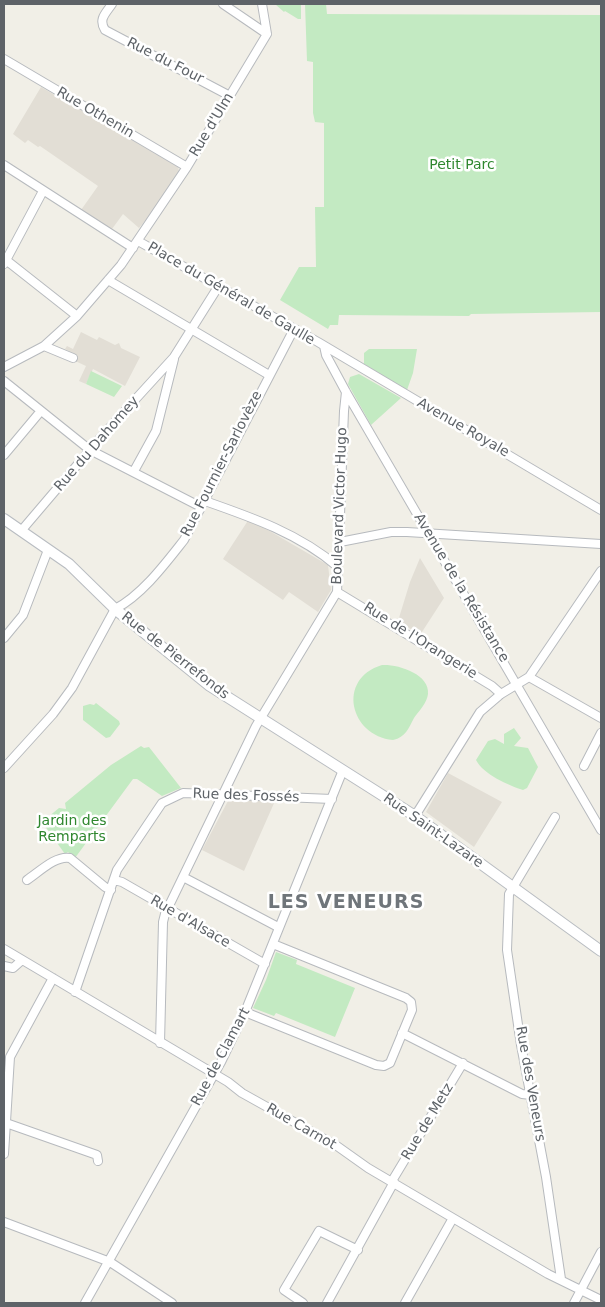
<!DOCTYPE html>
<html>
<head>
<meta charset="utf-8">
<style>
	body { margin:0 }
	#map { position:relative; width:605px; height:1307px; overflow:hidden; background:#f1efe7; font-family:"DejaVu Sans",sans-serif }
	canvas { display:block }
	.frame { position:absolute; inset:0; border:5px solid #5e6368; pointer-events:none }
</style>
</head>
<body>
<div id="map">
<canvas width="605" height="1307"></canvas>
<div class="frame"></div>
</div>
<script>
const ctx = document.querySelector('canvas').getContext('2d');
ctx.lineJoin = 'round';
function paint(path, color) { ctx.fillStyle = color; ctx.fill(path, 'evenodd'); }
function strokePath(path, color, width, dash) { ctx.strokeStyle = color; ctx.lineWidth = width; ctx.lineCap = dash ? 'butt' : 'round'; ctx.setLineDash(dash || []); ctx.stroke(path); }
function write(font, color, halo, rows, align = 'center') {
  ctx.font = font + ' "DejaVu Sans",sans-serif'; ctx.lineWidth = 5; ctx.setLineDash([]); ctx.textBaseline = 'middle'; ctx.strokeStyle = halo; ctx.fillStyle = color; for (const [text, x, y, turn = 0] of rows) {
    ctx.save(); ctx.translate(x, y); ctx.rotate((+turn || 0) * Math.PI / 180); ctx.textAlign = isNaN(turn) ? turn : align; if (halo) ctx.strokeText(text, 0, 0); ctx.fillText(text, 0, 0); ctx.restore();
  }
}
const education = new Path2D(`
	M41,87L178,167L179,171L160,203L139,228L123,214L112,229L81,210L98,186L40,146L38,147L28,140L25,143L13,134Z
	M81,332L97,340L99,337L115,345L119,343L121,348L140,357L125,386L93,369L86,384L79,381L86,366L73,360L76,355L65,349L67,346L73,349Z
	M249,519L328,565L331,590L318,612L289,592L283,600L223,559Z
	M420,558L444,598L420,635L398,621L410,582Z
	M448,773L502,802L474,847L426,812Z
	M229,799L275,801L244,871L202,850Z`);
const green = new Path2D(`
	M275,4H301V19H298L285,11L284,12Z
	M305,4H326L327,14L601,15V312L471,314L469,316L339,315L338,325H330L328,329L280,300L299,267H316L315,207H324V123L315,122L313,113V62L307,61Z
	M369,349H417L413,373L407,390L364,364V353Z
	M91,371L122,386L114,397L86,384Z
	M359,374L401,398L371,425L348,384L350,377Z
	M382,665C398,664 430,674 428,694C427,703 419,711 414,718C408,729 406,737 393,740C350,736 336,679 382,665Z
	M96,703L119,721L120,724L110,737L106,738L83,720V706L90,704L94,705Z
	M514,728L521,738L514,746L528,748L538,767L527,788L523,790C508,785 484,775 476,760L488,741L495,739L504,744V734Z
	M141,746L144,748L149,747L181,788L162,796L137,779H133L75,858L68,852L65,854L42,822L59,808L66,809L65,803L111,765Z
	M276,952L297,960L296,964L355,988L335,1037L276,1013L274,1016L253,1008L266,980Z`);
const street = new Path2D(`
	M112,4C106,13 98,19 105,30L230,96
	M223,4L267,34
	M4,59L187,167
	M4,165L133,248
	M138,241L318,342L601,510
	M6,260L77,316
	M4,264L43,191
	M108,280L269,375
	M44,346L73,358
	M324,346L326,355L346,392L601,830
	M4,367L44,346L77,316L121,265L187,167L267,34L262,4
	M4,381L90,450L201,507
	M4,455L40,412
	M134,471L156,431L174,359
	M205,501C251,517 300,534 338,567
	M21,531L101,437L174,357L218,287
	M340,542L391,532H407L601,544
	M337,592L492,686L501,694
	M4,638L23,615L48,550
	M529,677L601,718
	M584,766L601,733
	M4,768L53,714L72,688L115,609C142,595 165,564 184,540L294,329
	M415,816L480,712L501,694L529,677L601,571
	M555,817L509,894L507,950L521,1045L546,1177L561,1279
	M185,878L278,927
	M27,880C39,872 56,855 70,858L105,887L111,890
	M114,880L122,882L265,964
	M4,949L228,1082L242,1093L337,1146L368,1168L548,1274L601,1300
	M4,966L13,968L22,960
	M75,992L117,870L162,803L183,793L332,799
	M245,1012L376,1065L384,1066L390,1063L412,1010L411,1002L406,998L273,944
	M402,1033L522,1094L531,1095
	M160,1043L163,922L165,914L256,726L337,592L344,411L346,392
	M6,1123L97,1155L98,1161
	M4,1154L10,1057L53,978
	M392,1181L463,1063
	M4,1222L110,1262L172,1303
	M85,1303L221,1062L245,1012L343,770
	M303,1303L284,1290L319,1231L358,1250
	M327,1303L394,1182
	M405,1303L453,1218
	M574,1303L601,1252`);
const secondary = new Path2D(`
	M4,519L69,564L115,609L210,686L415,816L601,951`);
const streetNames = [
	["Rue du Four",165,61,27],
	["Rue Othenin",95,113,30],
	["Rue d'Ulm",212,125,-59],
	["Place du Général de Gaulle",231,294,30],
	["Avenue Royale",463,428,30],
	["Rue du Dahomey",97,444,-49],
	["Rue Fournier-Sarlovèze",222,464,-63],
	["Boulevard Victor Hugo",340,506,-88],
	["Avenue de la Résistance",461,588,59],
	["Rue de l'Orangerie",420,641,32],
	["Rue de Pierrefonds",175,656,38],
	["Rue des Fossés",246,796,2],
	["Rue Saint-Lazare",433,831,35],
	["Rue d'Alsace",190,922,30],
	["Rue de Clamart",221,1057,-62],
	["Rue des Veneurs",530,1084,80],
	["Rue de Metz",428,1122,-59],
	["Rue Carnot",301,1127,30]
];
const parkNames = [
	["Petit Parc",462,165],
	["Jardin des",72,821],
	["Remparts",72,837]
];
const districtNames = [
	["LES VENEURS",346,903]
];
paint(education, '#e2ded5');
paint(green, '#c3eac2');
strokePath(street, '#b7babe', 10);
strokePath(secondary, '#b8bcc1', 12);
strokePath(street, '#fff', 8);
strokePath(secondary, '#fff', 10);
write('14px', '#5e6368', '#fff', streetNames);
write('14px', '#2f872f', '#fff', parkNames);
ctx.letterSpacing = '1px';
write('bold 19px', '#6f757a', '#fff', districtNames);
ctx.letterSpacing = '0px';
</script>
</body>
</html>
